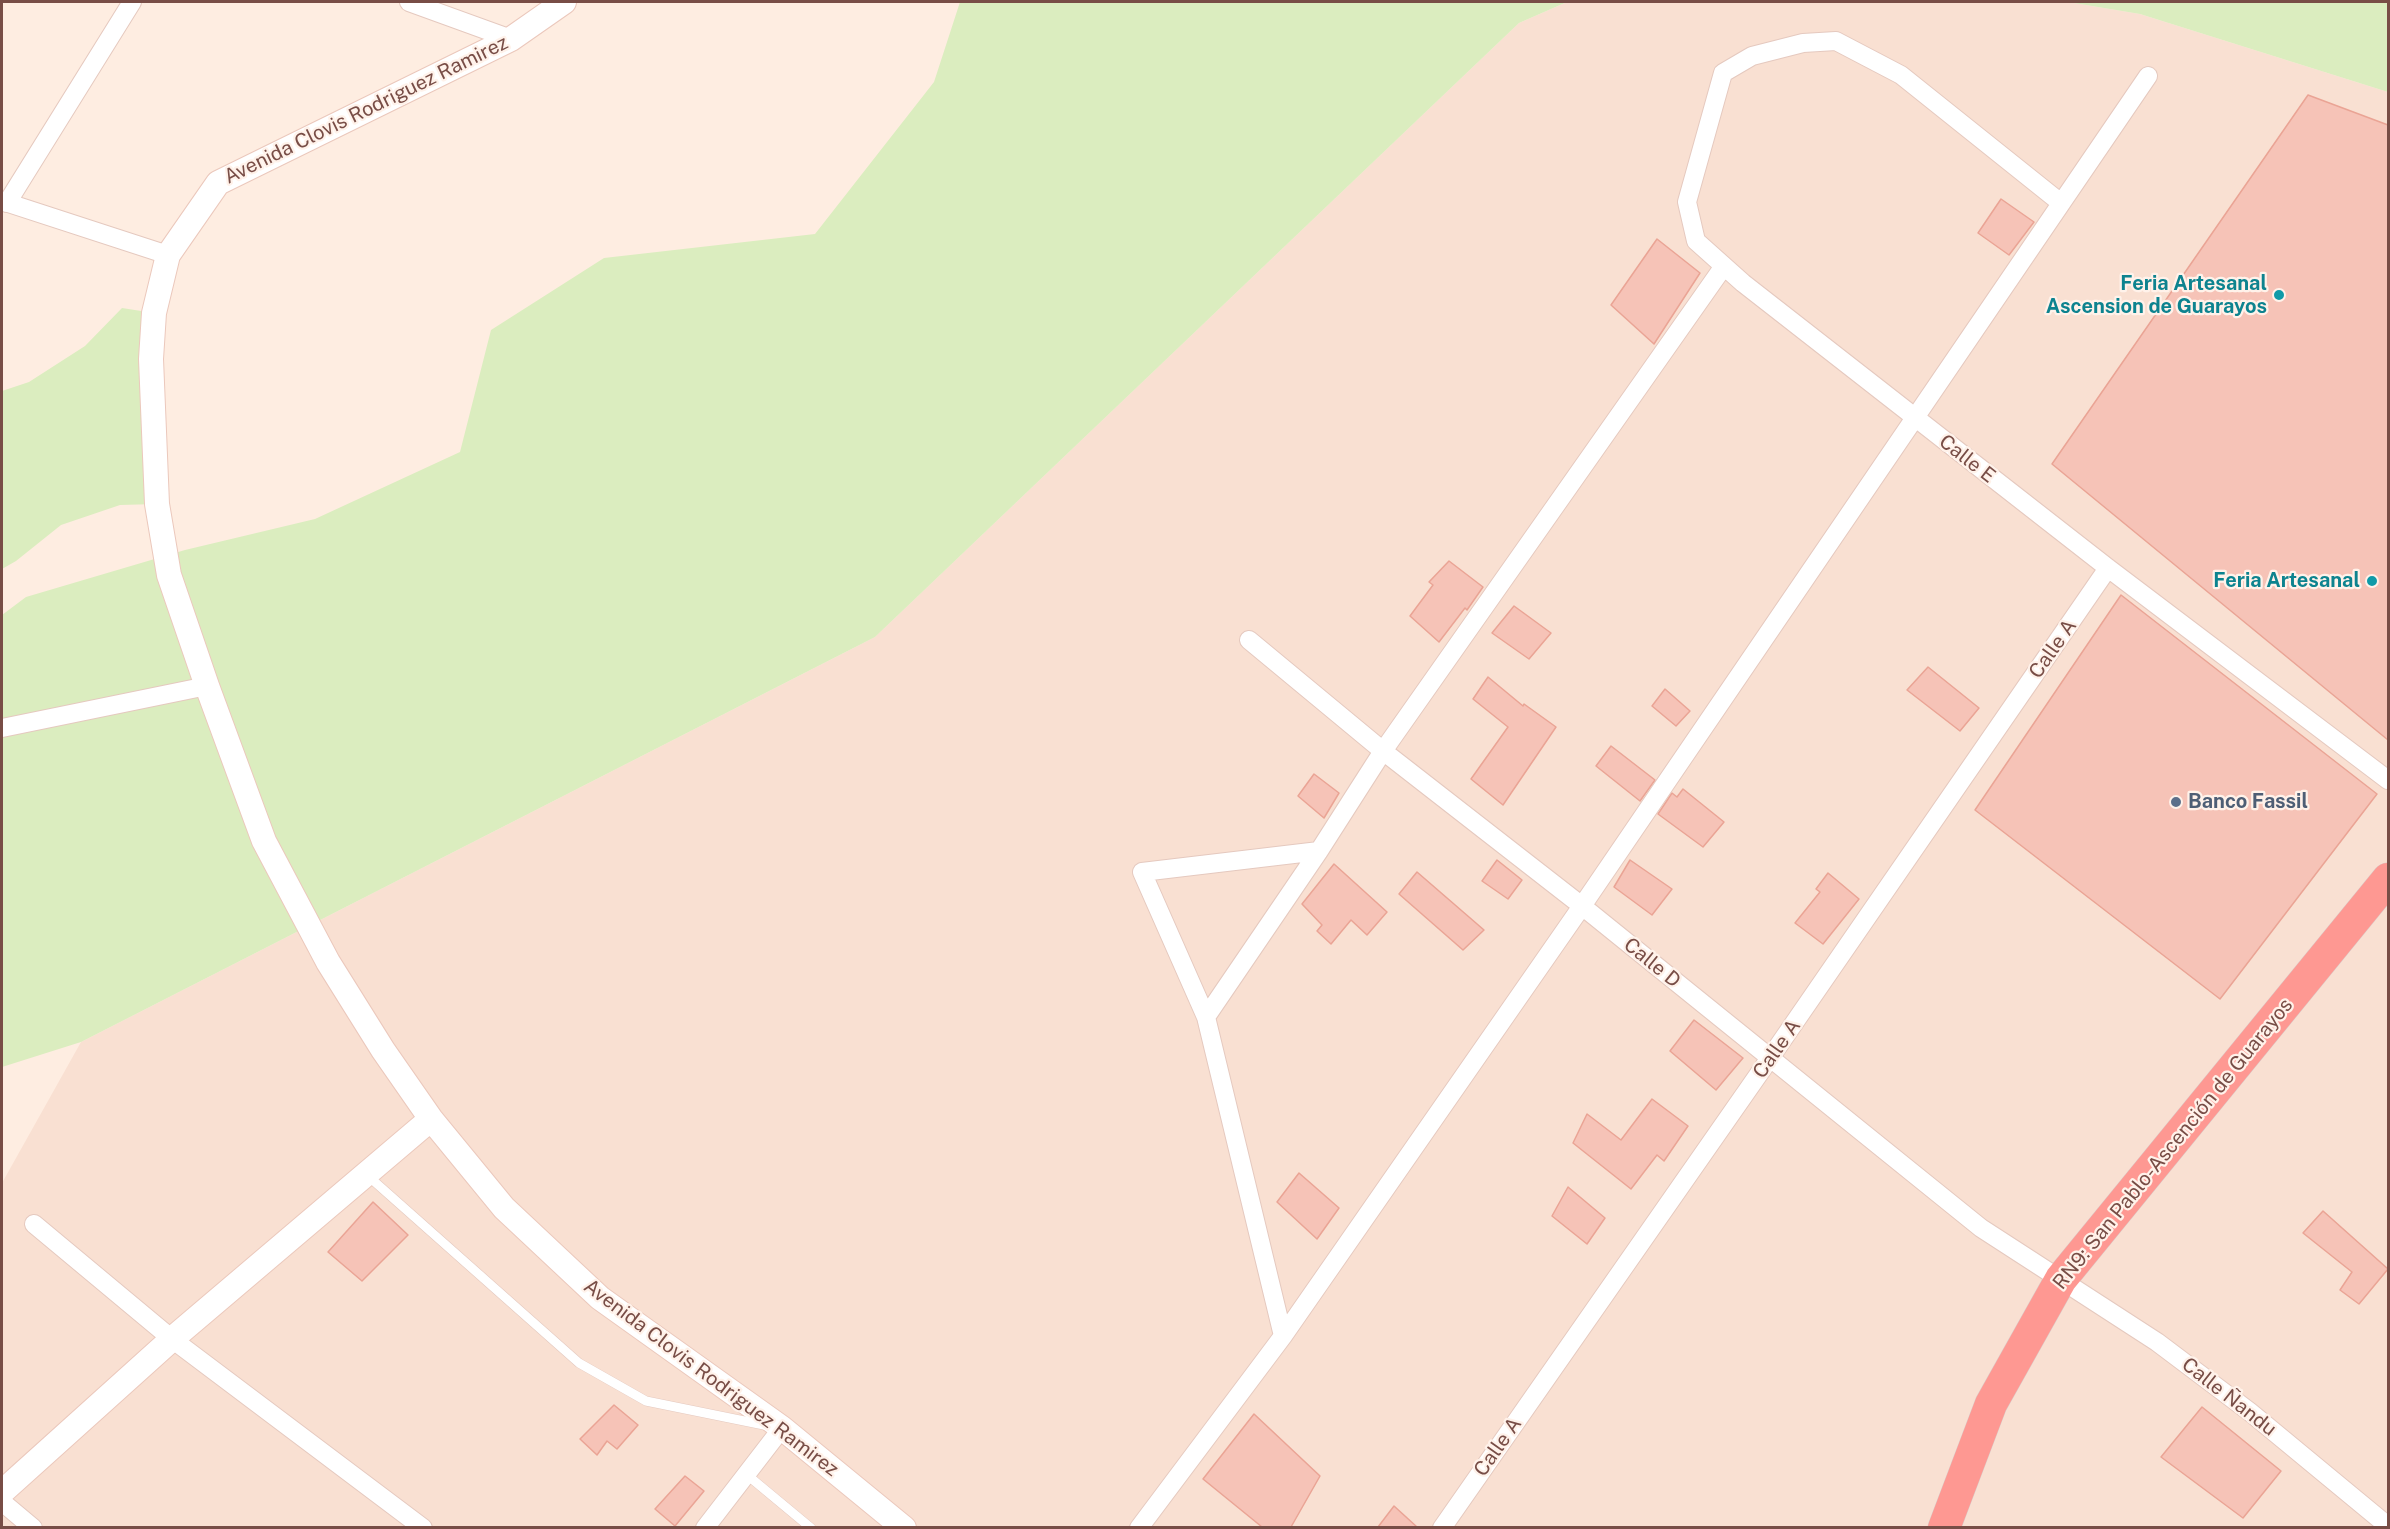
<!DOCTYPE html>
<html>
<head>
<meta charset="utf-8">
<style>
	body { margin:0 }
	#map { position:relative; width:2390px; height:1529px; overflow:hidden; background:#feede1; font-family:"Public Sans",sans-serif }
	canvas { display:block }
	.frame { position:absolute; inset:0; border:3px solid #784d46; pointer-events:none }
</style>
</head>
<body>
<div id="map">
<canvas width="2390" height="1529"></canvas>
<div class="frame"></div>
</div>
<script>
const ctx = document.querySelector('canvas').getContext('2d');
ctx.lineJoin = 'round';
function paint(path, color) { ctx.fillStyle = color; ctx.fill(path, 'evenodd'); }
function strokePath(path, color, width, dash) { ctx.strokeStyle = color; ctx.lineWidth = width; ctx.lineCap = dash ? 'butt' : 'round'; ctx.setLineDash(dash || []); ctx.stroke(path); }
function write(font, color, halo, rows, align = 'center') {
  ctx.font = font + ' "Public Sans",sans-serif'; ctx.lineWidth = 4.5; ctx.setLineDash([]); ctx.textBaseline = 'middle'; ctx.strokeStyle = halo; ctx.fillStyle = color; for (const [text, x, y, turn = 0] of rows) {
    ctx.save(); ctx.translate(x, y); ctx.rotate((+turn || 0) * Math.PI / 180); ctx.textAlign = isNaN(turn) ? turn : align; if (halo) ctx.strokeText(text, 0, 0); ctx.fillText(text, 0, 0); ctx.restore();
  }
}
const residential = new Path2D(`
	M1567,2H2068L2140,14L2388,92V1527L2,1528V1183L81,1042L875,637L1519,23Z`);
const green = new Path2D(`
	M960,2H1567L1519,23L875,637L81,1042L2,1067V615L26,597L185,550L315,519L460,452L491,330L604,258L815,234L934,82Z
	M2068,2H2388V92L2140,14Z
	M122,308L154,313L157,504L120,505L61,525L16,561L2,569V391L29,382L85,346Z`);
const building = new Path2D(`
	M2308,95L2388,125V740L2052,464Z
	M2001,199L2034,222L2009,255L1978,233Z
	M1657,239L1700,273L1654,344L1611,305Z
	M1449,561L1483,587L1467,610L1465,608L1439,642L1410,616L1433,585L1429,582Z
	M2121,595L2377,794L2220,999L1975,810Z
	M1514,606L1551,633L1529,659L1492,633Z
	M1928,667L1979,708L1960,731L1907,690Z
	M1488,677L1523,706L1524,704L1556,727L1503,805L1471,779L1508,727L1473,699Z
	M1665,689L1690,711L1676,726L1652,706Z
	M1611,746L1655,780L1640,801L1596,766Z
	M1314,774L1339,793L1324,818L1298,796Z
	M1683,789L1724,822L1703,847L1658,814L1672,793L1677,797Z
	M1497,860L1522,880L1508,899L1482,881Z
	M1630,860L1672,889L1652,915L1614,887Z
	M1334,864L1387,912L1367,935L1351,920L1331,944L1317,931L1322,925L1302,904Z
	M1417,872L1484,930L1463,950L1399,894Z
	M1828,873L1859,899L1823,944L1795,923L1820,892L1816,889Z
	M1694,1020L1743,1058L1716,1090L1670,1051Z
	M1652,1099L1688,1126L1664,1161L1657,1155L1631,1189L1573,1143L1587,1114L1621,1140Z
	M1299,1173L1339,1208L1317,1239L1277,1202Z
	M1568,1187L1605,1218L1587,1244L1552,1216Z
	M373,1202L408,1235L362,1281L328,1252Z
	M2323,1211L2388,1269L2359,1304L2340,1290L2352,1272L2303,1233Z
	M614,1405L638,1425L617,1449L607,1441L597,1455L580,1439Z
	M2202,1407L2281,1471L2243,1518L2161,1457Z
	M1254,1414L1320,1476L1291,1527H1262L1203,1479Z
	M685,1476L704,1491L675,1526L655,1509Z
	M1394,1506L1417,1527H1378Z`);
const lane = new Path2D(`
	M367,1175L579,1363L646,1401L764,1425
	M746,1474L811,1528`);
const street = new Path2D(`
	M409,2L511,39
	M2,201L168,255
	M7,203L132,2
	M2061,203L1901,75L1836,41L1803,43L1752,56L1723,73L1687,202L1696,241L1743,283L2108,568L2388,780
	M1249,640L1383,751L1582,906L1981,1228L2157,1342L2250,1412L2388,1526
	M2,728L207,686
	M1206,1017L1319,851L1383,751L1724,266
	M34,1224L172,1339L423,1528
	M1283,1336L1206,1017L1142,872L1319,851
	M2,1502L33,1528
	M705,1528L782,1428
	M1139,1528L1283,1336L1582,906L2148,76
	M1442,1528L1770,1058L2108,568`);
const secondary = new Path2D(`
	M564,2L511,39L218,183L168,255L154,313L151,359L157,504L169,575L207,686L264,841L328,962L383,1050L431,1119L504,1208L600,1298L782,1428L904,1528
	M2,1492L172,1339L431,1119`);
const highway = new Path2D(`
	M1944,1528L1991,1404L2061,1279L2388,879`);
const markers = [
	[2279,295,6,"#0f9aa8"],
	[2372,581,6,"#0f9aa8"],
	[2176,802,6,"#5c6f8a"]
];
const streetNames = [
	["Avenida Clovis Rodriguez Ramirez",366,110,-26],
	["Calle E",1967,459,38],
	["Calle A",2053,649,-55],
	["Calle D",1652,963,39],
	["Calle A",1777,1049,-55],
	["RN9: San Pablo-Ascención de Guarayos",2173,1144,-51],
	["Avenida Clovis Rodriguez Ramirez",711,1378,37],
	["Calle Ñandu",2229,1397,38],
	["Calle A",1498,1447,-55]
];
const cultureNames = [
	["Feria Artesanal",2267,284],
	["Ascension de Guarayos",2267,307],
	["Feria Artesanal",2360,581]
];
const serviceNames = [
	["Banco Fassil",2188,802]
];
paint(residential, '#f9e0d2');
paint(green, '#dbedbf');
paint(building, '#f6c3b7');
strokePath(building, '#eaa495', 1.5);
strokePath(lane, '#e5c9bf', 10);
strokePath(street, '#e5c9bf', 20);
strokePath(secondary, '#ebc8bc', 26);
strokePath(highway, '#d9cdcb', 33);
strokePath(lane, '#fff', 9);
strokePath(street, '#fff', 18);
strokePath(secondary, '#fff', 24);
strokePath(highway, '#fe9892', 32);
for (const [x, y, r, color] of markers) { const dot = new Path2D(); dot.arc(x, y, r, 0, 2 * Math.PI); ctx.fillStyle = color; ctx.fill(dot); strokePath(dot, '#fff2ea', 2); }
write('20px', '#784d46', '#fff2ea', streetNames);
write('bold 20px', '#0d838f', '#fff2ea', cultureNames, 'right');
write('bold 20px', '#4e5e75', '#fff2ea', serviceNames, 'left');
</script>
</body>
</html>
